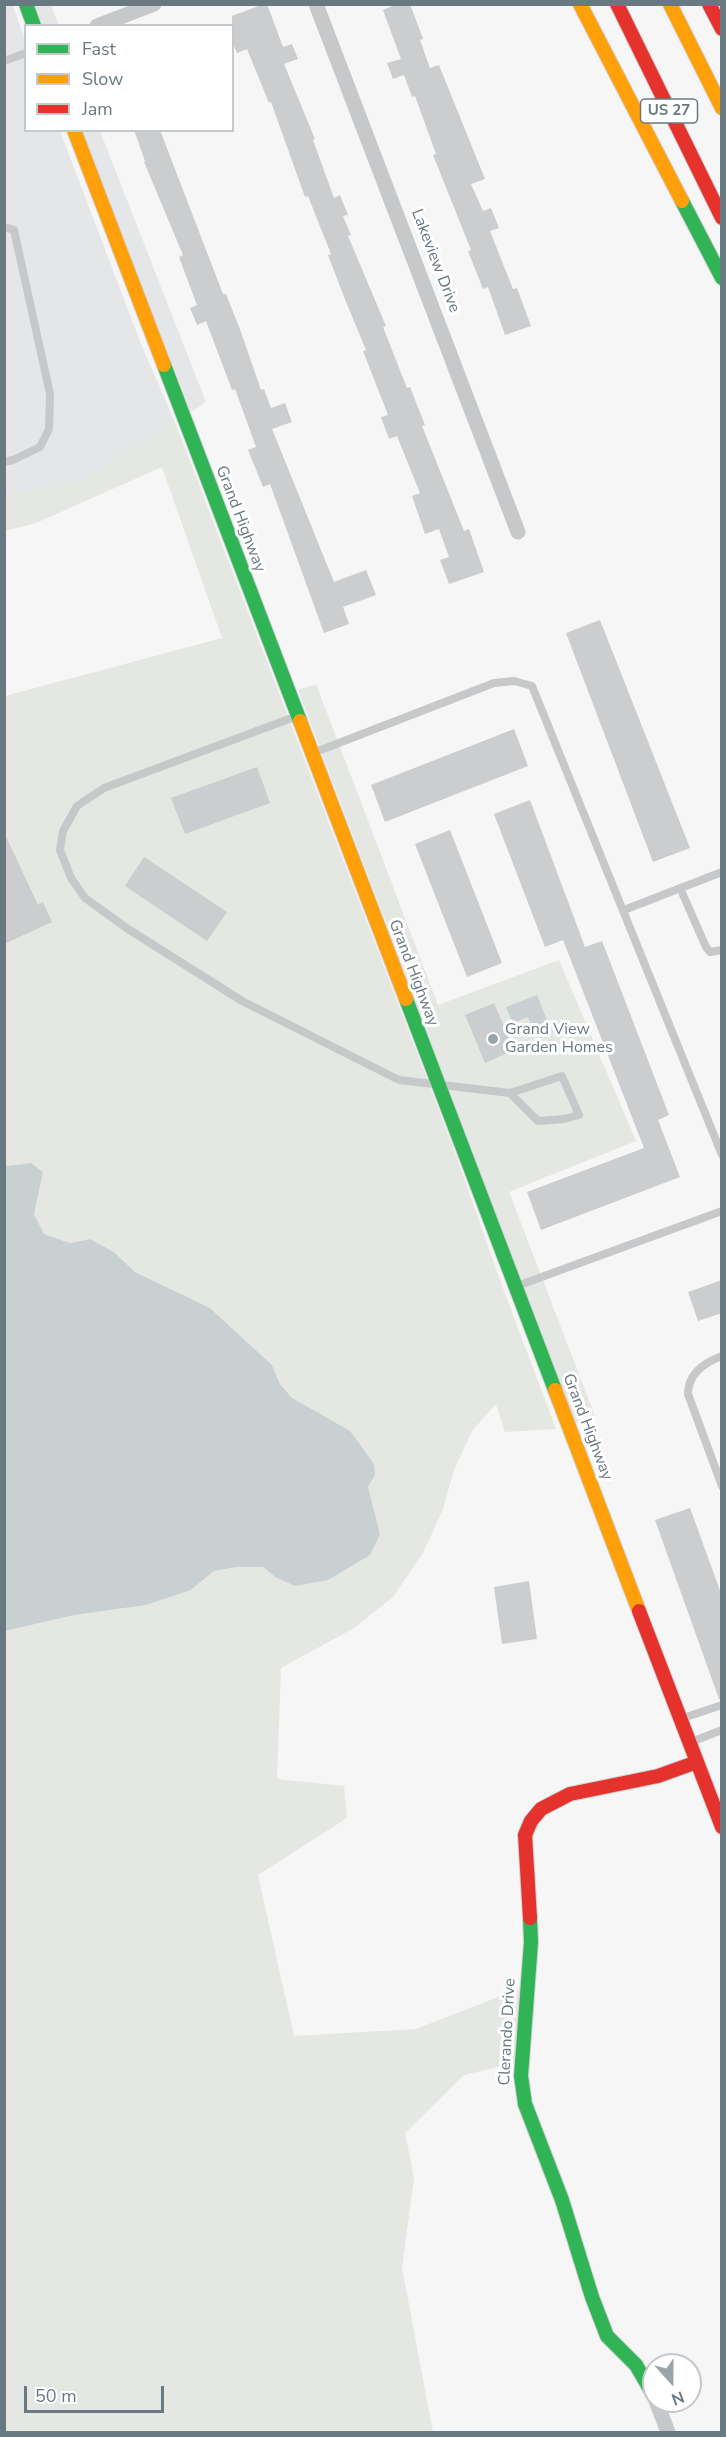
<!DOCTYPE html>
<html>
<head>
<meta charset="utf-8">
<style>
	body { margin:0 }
	#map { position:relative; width:726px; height:2437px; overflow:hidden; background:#f6f6f6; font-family:"Nunito Sans",sans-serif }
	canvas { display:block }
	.frame { position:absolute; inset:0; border:6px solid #697982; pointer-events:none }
	.legend { position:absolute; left:24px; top:24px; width:210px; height:108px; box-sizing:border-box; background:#fff; border:2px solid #c3c9cd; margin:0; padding:8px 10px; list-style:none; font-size:18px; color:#697982 }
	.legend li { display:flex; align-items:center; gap:12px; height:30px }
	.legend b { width:30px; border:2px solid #c3c9cd }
	.north { position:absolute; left:642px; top:2353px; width:60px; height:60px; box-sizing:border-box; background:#fff; border:2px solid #c3c9cd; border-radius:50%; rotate:159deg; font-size:16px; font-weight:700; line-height:24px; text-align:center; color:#697982 }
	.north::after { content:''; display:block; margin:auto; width:21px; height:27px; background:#9aa5ab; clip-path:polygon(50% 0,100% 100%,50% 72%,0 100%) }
	.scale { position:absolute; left:24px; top:2386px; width:140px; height:27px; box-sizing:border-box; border:3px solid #697982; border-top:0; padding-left:8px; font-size:18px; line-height:21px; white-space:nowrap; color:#697982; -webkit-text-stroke:4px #fff; paint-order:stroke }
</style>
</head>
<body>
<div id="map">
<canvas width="726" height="2437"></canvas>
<div class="frame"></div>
<ul class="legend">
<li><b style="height:8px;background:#30b455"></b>Fast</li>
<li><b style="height:8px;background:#ff9f0a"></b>Slow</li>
<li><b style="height:8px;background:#e5322d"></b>Jam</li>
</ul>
<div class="north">N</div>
<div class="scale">50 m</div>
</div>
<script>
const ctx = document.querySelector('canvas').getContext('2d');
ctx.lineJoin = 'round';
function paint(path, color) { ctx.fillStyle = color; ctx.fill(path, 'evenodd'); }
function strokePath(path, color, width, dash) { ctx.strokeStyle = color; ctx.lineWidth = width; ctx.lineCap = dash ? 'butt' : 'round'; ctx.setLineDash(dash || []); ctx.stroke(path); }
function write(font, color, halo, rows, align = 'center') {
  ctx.font = font + ' "Nunito Sans",sans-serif'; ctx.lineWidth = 6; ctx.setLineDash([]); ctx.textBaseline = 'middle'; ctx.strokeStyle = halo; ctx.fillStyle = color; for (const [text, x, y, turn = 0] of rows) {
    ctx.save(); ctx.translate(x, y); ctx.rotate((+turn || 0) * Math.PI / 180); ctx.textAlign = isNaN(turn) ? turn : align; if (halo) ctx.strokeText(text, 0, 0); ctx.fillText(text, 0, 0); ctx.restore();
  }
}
const built = new Path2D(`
	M12,4L25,40L26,130L60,131L141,344L175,422L83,481L5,496L4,5Z
	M32,5H51L59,25H40Z
	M80,131H100L206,402L191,412Z`);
const green = new Path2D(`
	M175,422L452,1144L504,1291L556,1429L505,1432L496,1404L472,1431L454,1470L443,1509L424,1551L393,1597L354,1628L281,1668L277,1779L344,1786L347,1818L258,1875L294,2036L416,2029L519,1989L531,2059L464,2075L405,2133L414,2178L402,2268L433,2432H5V1631L75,1615L146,1605L191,1590L214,1571L237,1567H263L275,1577L372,1508L368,1487L375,1475L292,1398L280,1384L272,1365L210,1308L135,1272L114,1252L90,1239L70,1243L44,1234L34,1214L38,1196L31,1163L5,1166V696L222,638L162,467L36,523L5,531V496L83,481Z
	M316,684L438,1005L559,960L636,1141L509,1192L595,1416L575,1424L298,690Z`);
const water = new Path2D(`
	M537,995L550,1028L534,1034L528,1017L513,1023L506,1007Z
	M31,1163L43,1172L34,1214L44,1234L70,1243L90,1239L114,1252L135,1272L210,1308L272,1365L280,1384L292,1398L350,1431L374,1464L375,1475L368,1487L380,1534L370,1555L328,1580L295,1586L275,1577L263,1567H237L214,1571L191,1590L146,1605L75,1615L5,1631V1166Z`);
const building = new Path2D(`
	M264,4H267L283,47L292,44L298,59L284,64L315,139L313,140L334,198L340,195L348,215L343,216L351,235L348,236L386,326L383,327L407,388L410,387L425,425L422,426L464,531L469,529L484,572L449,584L440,560L449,557L439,529L425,534L412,496L420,493L397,436L389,439L381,417L388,415L363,351L366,350L346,302L328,255L331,254L308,196L305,197L271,102L269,103L247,49L237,53L232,41V16Z
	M397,4H410L423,39L420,40L430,68L439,65L485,179L471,184L483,211L491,208L499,228L490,231L513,289L517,288L531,326L505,335L488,287L483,289L468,251L471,250L433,155L436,154L415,96L412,97L404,75L393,79L387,63L401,59L383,10Z
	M134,130H160L223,294H226L241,332L261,390L264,389L271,408L285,403L292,422L272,429L334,582L366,570L376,595L343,607L349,624L324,633L270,484L263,487L248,450L256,447L235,389L232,390L206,321L197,325L190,308L197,305L179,257L183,255L144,162L145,161Z
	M600,620L690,848L653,862L566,633Z
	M514,729L528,766L385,822L371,785Z
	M257,767L270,803L185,834L171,798Z
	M530,800L585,947L602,941L669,1115L658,1120L680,1177L541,1230L527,1192L644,1148L563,940L545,947L494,814Z
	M450,830L502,963L467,977L415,844Z
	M4,832L38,905L43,902L52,922L4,944Z
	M144,857L227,912L207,941L125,886Z
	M494,1003L514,1050L485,1063L465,1015Z
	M722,1280V1313L698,1321L688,1292Z
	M690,1508L722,1596V1699H719L655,1520Z
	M529,1581L537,1639L502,1644L494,1587Z`);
const lane = new Path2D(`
	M4,61L26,53
	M4,227L14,230L50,394L49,429L40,447L13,460L4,462
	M297,716L104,788L77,806L63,831L60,850L71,878L85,898L128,929L242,1001L399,1080L510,1093L562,1076L579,1115L564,1119L538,1121L510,1093
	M313,753L494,683L514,681L532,686L722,1155
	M680,888L706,947L710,952L722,950
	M624,910L722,872
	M517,1286L722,1211
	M722,1356C703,1363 688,1374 688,1394L722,1486
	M683,1718L722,1705
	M691,1742L722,1730`);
const street = new Path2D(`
	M316,4L518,532
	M97,26L154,4
	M656,2401L668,2432`);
const fast = new Path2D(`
	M26,4L34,26
	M682,201L722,278
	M164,365L300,721
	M406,999L555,1390
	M530,1918L531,1942L521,2076L525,2104L562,2200L592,2297L607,2336L636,2365L654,2396`);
const slow = new Path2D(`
	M580,4L682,201
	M670,4L722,108
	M74,130L164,365
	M300,721L406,999
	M555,1390L639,1611`);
const jam = new Path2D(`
	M617,4L722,218
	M709,4L722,29
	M639,1611L722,1827
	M530,1918L525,1835L531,1821L541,1809L570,1794L658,1776L697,1762`);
const markers = [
	[493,1039,6,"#9aa5ab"]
];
const shields = [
	[669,111,57]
];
const shieldNames = [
	["US 27",669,111]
];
const streetNames = [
	["Lakeview Drive",435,261,69],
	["Grand Highway",240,519,69],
	["Grand Highway",413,973,69],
	["Grand Highway",587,1427,69],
	["Clerando Drive",508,2032,-87]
];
const poiNames = [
	["Grand View",505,1030],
	["Garden Homes",505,1048]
];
paint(built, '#e5e6e7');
paint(green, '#e5e7e3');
paint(water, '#c8d0d2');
paint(building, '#cbcdce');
strokePath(fast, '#d1d2d3', 16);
strokePath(slow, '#d1d2d3', 16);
strokePath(jam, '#d1d2d3', 16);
strokePath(lane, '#c7c8c9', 8);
strokePath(street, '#c7c8c9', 15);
strokePath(fast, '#30b455', 14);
strokePath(slow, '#ff9f0a', 14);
strokePath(jam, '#e5322d', 14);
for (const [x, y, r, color] of markers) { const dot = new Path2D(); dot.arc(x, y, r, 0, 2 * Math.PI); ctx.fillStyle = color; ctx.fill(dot); strokePath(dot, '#fff', 2); }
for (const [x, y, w] of shields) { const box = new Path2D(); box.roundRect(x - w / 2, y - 12, w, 24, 4.5); ctx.fillStyle = '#fff'; ctx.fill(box); strokePath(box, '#697982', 1.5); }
write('bold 15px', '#697982', null, shieldNames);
write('16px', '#697982', '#fff', streetNames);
write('16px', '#697982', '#fff', poiNames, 'left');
</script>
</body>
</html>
